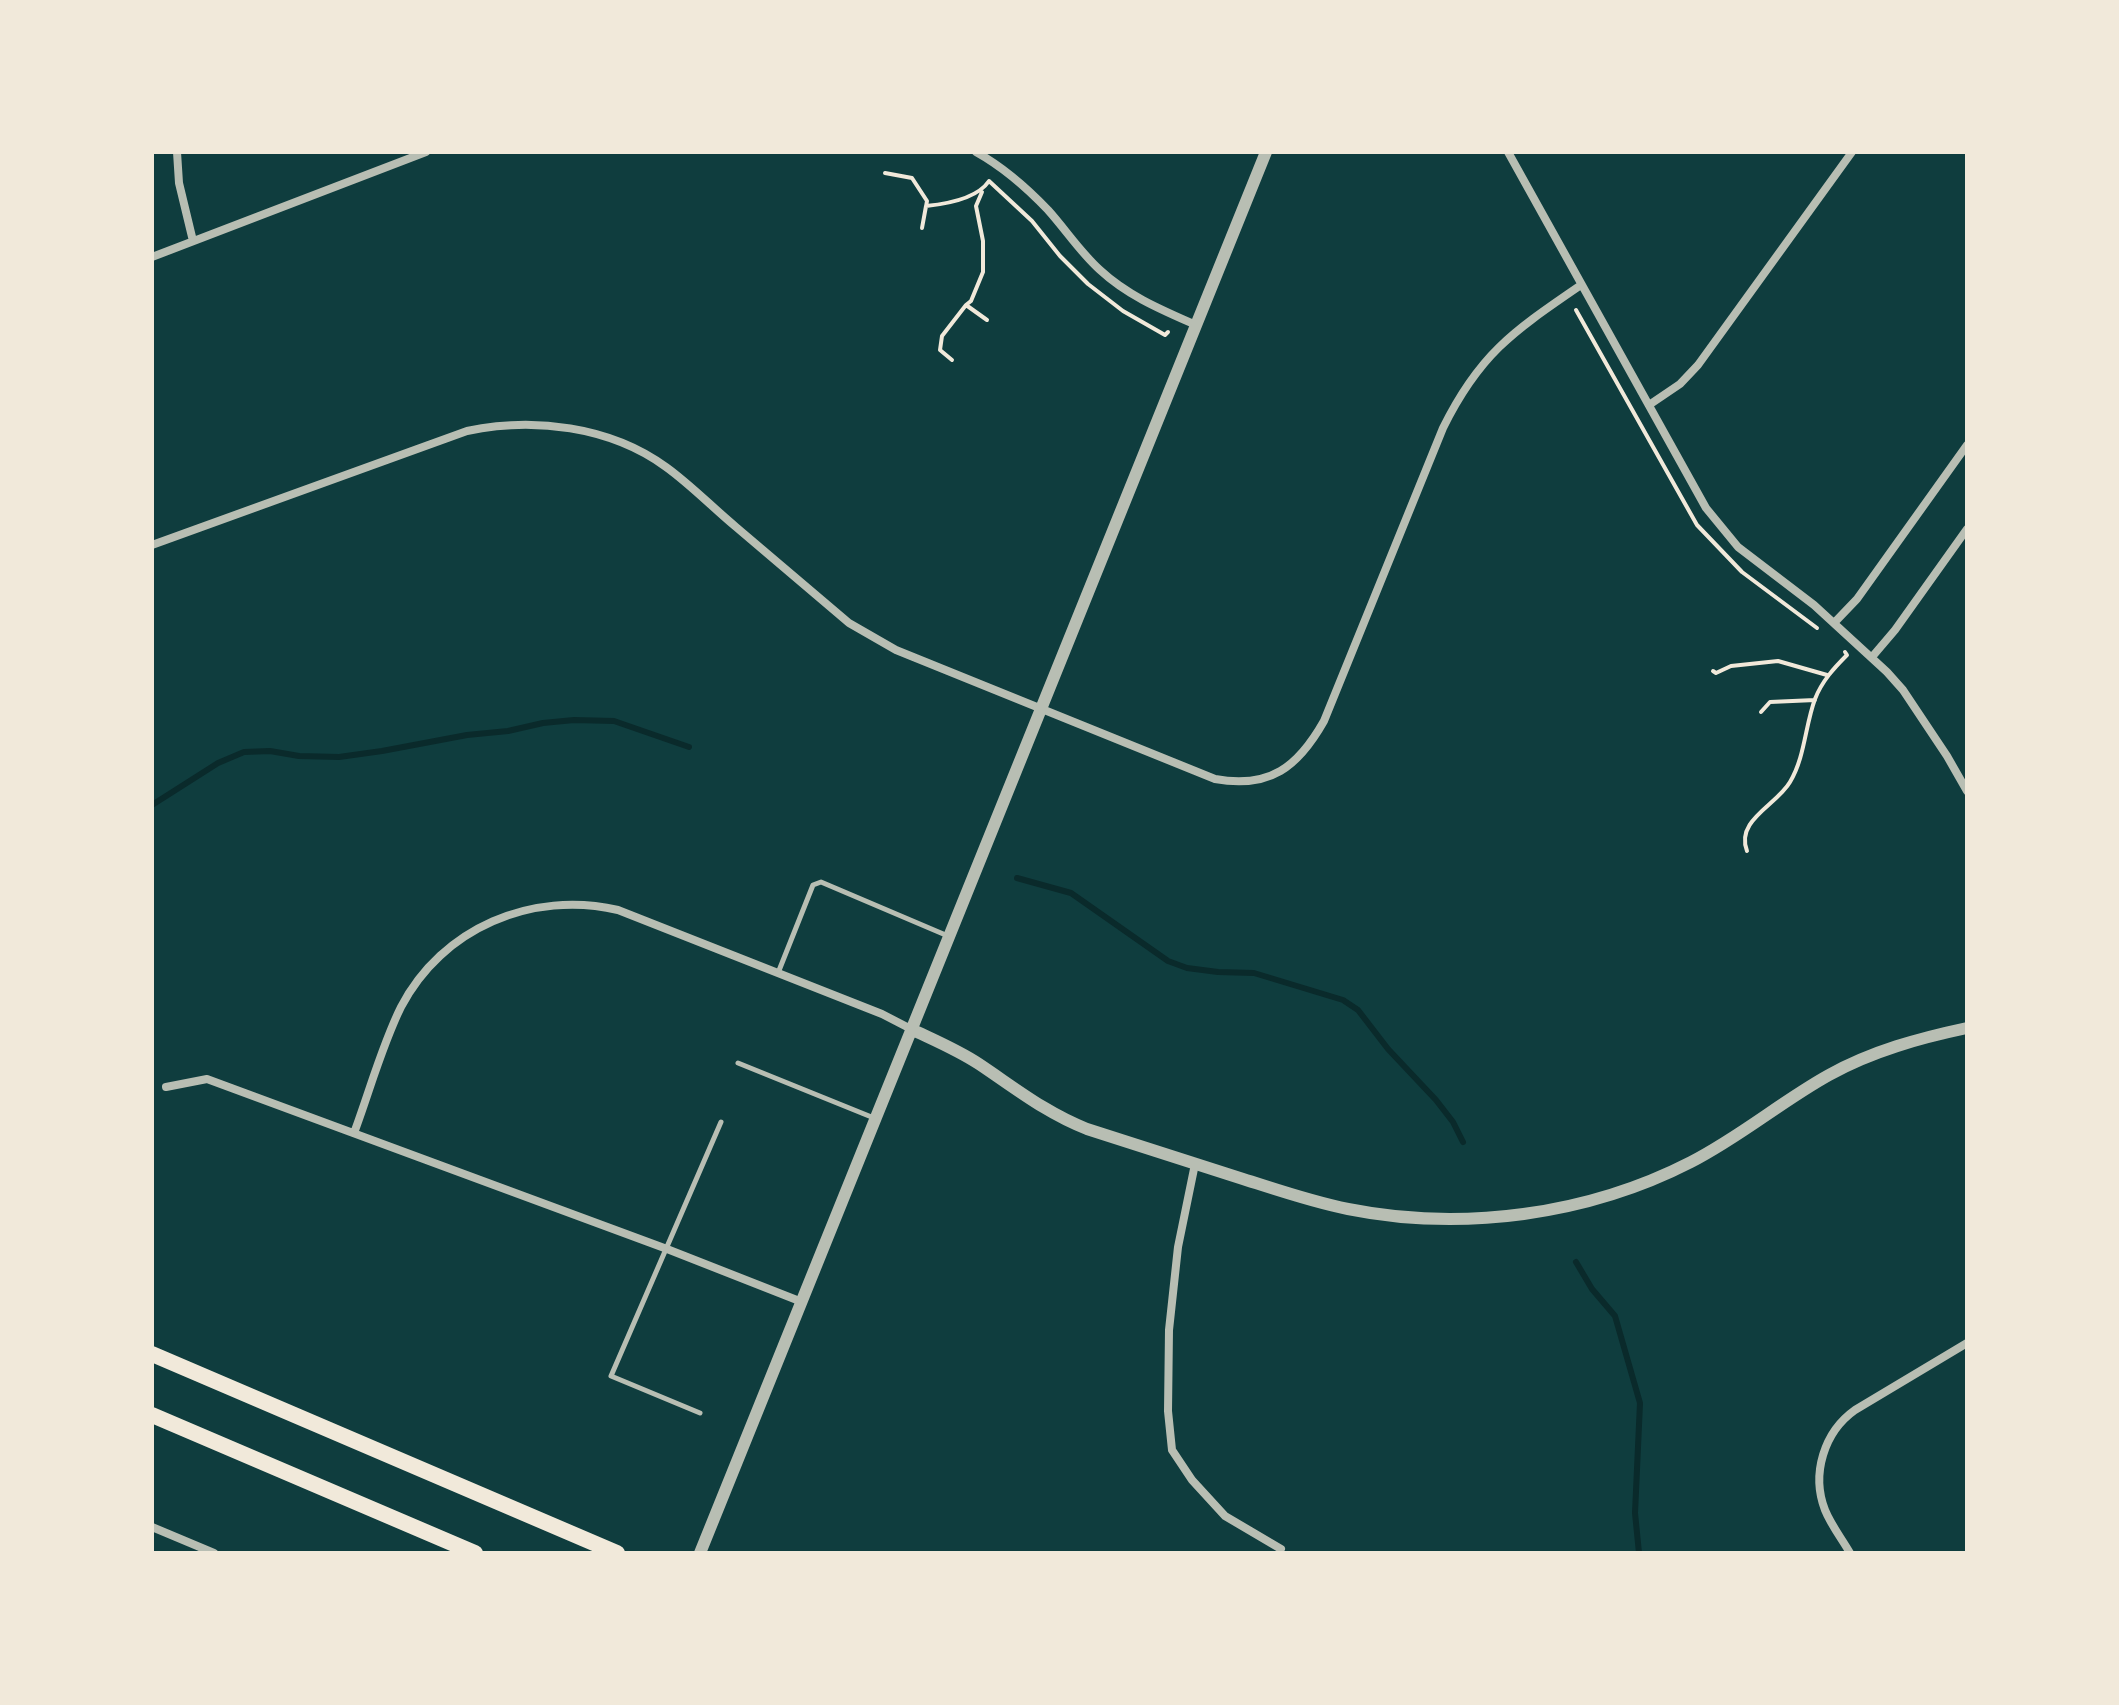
<!DOCTYPE html>
<html>
<head>
<meta charset="utf-8">
<style>
	body { margin:0 }
	#map { position:relative; width:2119px; height:1705px; overflow:hidden; background:#0f3d3e; font-family:Poppins,sans-serif }
	canvas { display:block }
	.frame { position:absolute; inset:0; border:154px solid #f1e9da; pointer-events:none }
</style>
</head>
<body>
<div id="map">
<canvas width="2119" height="1705"></canvas>
<div class="frame"></div>
</div>
<script>
const ctx = document.querySelector('canvas').getContext('2d');
ctx.lineJoin = 'round';
function strokePath(path, color, width, dash) { ctx.strokeStyle = color; ctx.lineWidth = width; ctx.lineCap = dash ? 'butt' : 'round'; ctx.setLineDash(dash || []); ctx.stroke(path); }
const stream = new Path2D(`
	M152,805L218,763L244,752L270,751L299,756L339,757L382,751L467,735L508,731L543,723L574,720L614,721L689,747
	M1017,878L1071,893L1168,961L1187,968L1218,972L1254,973L1343,1000L1358,1010L1388,1049L1436,1100L1453,1122L1463,1142
	M1576,1262L1592,1289L1615,1316L1640,1403L1635,1513L1639,1553`);
const path = new Path2D(`
	M885,173L912,178L927,201L922,228L926,206C946,204 977,199 989,181L1032,221L1060,256L1088,284L1123,311L1165,335L1168,332
	M982,192L976,206L983,241V272L971,301L966,305L987,320
	M1576,310L1697,525L1742,572L1817,628
	M952,360L940,350L942,336L966,305
	M1713,671L1716,673L1731,666L1778,661L1827,675
	M1761,712L1770,702L1815,700
	M1747,851C1735,820 1777,805 1790,782C1805,757 1805,726 1815,699C1822,681 1834,668 1847,655L1845,652`);
const service = new Path2D(`
	M778,973L813,885L821,882L948,936
	M738,1063L874,1118
	M700,1413L611,1376L721,1122`);
const minor = new Path2D(`
	M177,152L179,183L193,241
	M976,152C1003,167 1027,188 1048,210C1066,230 1080,252 1100,270C1128,296 1162,310 1196,325
	M1508,152L1706,508L1738,547L1814,605L1887,672L1903,690L1947,756L1967,791
	M152,257L426,152
	M1649,405L1680,384L1698,365L1852,152
	M152,545L467,431C533,417 610,426 666,467C691,485 713,508 736,527C774,559 811,591 849,623L896,650L1215,779C1270,789 1298,767 1324,721L1443,428C1480,353 1514,331 1581,285
	M1834,623L1857,599L1967,445
	M1872,657L1895,630L1967,529
	M166,1087L207,1079L667,1249L802,1302
	M354,1133C369,1093 382,1045 401,1007C442,928 532,890 618,910L882,1014L911,1029
	M1195,1164L1178,1247L1169,1330L1168,1411L1172,1450L1192,1480L1225,1516L1281,1549
	M152,1527L214,1553
	M1850,1553C1842,1539 1831,1525 1825,1510C1811,1474 1824,1432 1855,1410L1967,1343`);
const tertiary = new Path2D(`
	M911,1029C934,1040 958,1050 979,1064C1015,1088 1046,1113 1087,1129C1139,1146 1191,1162 1243,1179C1278,1190 1312,1202 1348,1209C1462,1232 1588,1215 1691,1162C1740,1137 1782,1101 1829,1075C1872,1051 1920,1038 1967,1028
	M700,1553L1266,152`);
const primary = new Path2D(`
	M152,1354L617,1553
	M152,1415L475,1553`);
strokePath(stream, '#0a2a2b', 6);
strokePath(path, '#f1e9da', 4);
strokePath(service, '#b8beb3', 5);
strokePath(minor, '#b8beb3', 8);
strokePath(tertiary, '#b8beb3', 12);
strokePath(primary, '#f1e9da', 16);
</script>
</body>
</html>
